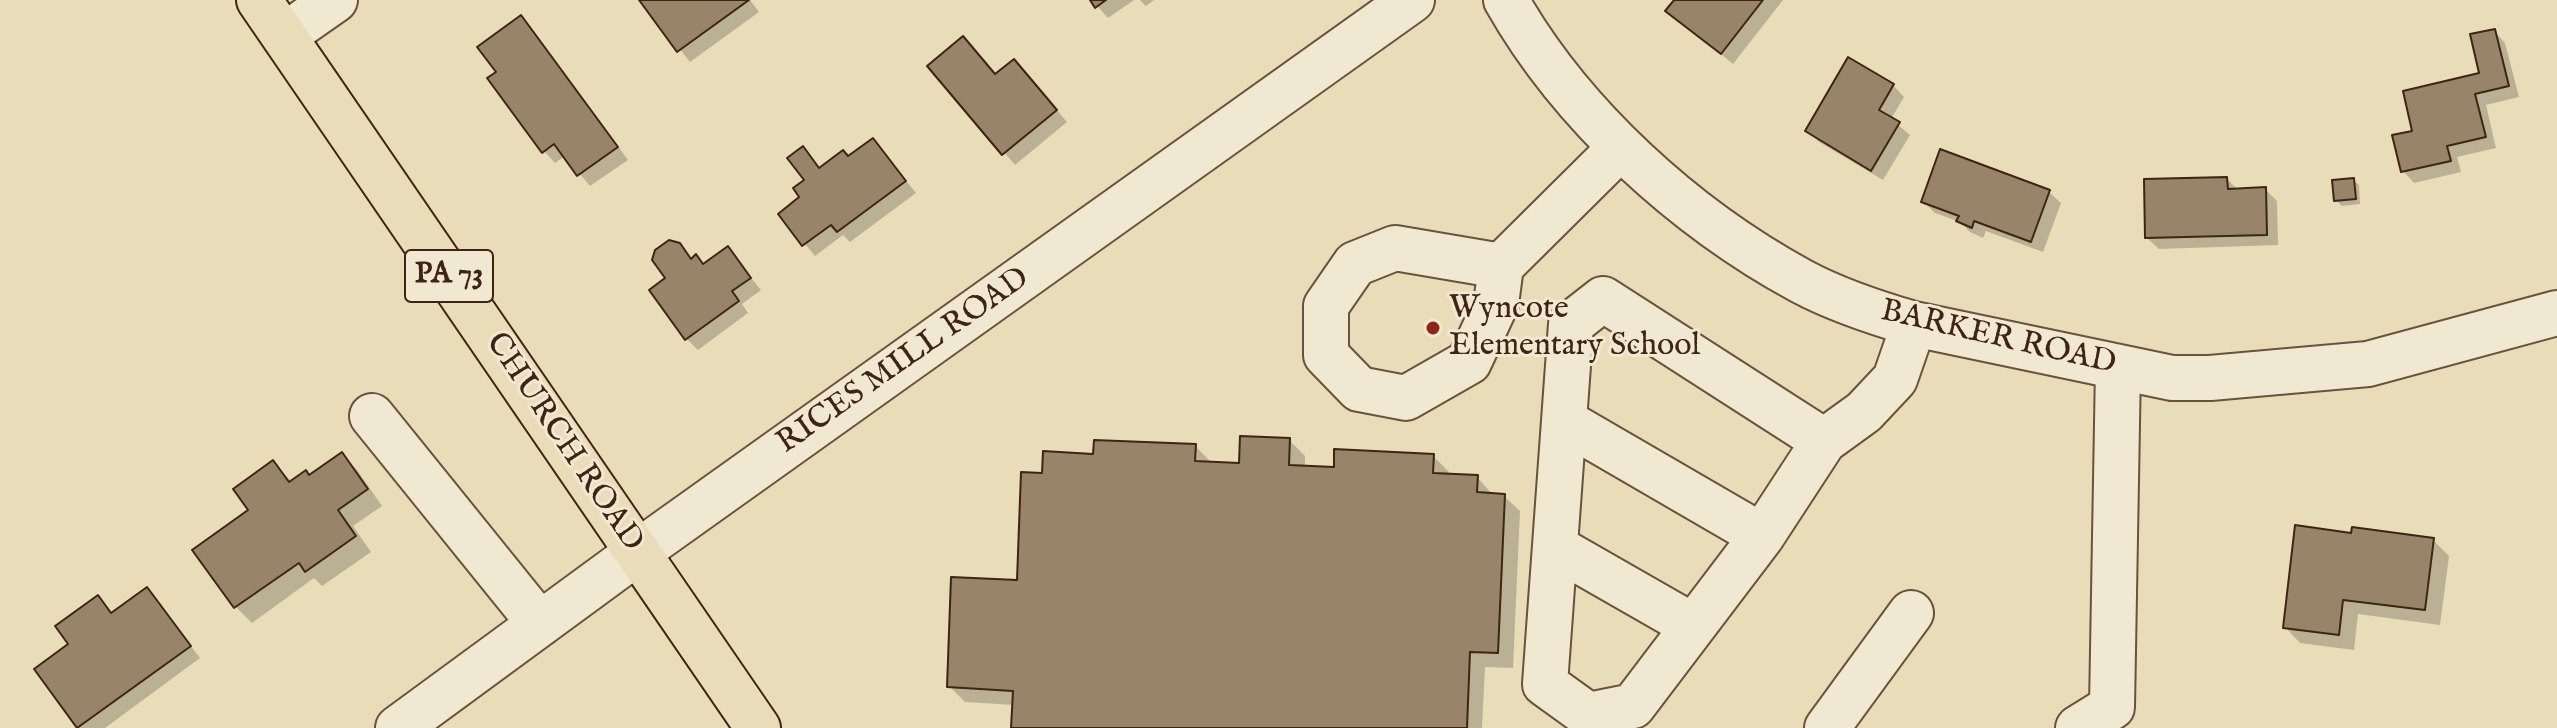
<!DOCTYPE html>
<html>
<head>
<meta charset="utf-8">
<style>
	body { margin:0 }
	canvas { display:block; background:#e9dcb9 }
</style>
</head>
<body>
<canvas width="2557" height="728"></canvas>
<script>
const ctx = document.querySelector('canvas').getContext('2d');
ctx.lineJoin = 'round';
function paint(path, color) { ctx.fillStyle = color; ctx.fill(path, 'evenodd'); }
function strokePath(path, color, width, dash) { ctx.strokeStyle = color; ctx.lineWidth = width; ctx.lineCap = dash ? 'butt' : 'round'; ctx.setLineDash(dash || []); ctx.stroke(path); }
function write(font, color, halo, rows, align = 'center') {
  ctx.font = font + ' "IM FELL English",serif'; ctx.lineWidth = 6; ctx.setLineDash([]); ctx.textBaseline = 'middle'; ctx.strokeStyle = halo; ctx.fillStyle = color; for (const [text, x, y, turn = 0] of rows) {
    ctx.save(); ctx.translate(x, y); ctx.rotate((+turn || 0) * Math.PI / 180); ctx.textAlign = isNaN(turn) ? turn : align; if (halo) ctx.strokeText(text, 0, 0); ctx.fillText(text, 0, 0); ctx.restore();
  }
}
const shadow = new Path2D(`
	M642,0H750L759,12L690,62Z
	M1092,0H1134L1108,18Z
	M1140,0H1154L1146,6Z
	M1677,0H1783L1733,64L1668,11Z
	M520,17L532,29L628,160L590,186L565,156L555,163L544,151L499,73Z
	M2494,31L2505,43L2519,97L2486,105L2496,148L2457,157L2461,172L2414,183L2403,171L2415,132L2481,75Z
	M930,66L996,76L1025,73L1067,122L1015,165Z
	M1893,85L1904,97L1891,119L1910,135L1883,180L1819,142L1807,131Z
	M873,140L916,193L850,242L843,235L815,256L780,214L802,197L807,180L803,149L821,169L848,159Z
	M2227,179L2238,190L2265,189L2277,201L2278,245L2159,249L2147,238Z
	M2353,180L2359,185L2360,204L2342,206L2336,200Z
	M2049,192L2061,203L2043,252L1986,231L1983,238L1970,232L1960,222L1935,213L1923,201Z
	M679,245L693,260L696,257L704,265L727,248L761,290L742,304L748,313L698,350L687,339L668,278Z
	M1289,440L1305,456V467L1336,469L1433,456L1449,472L1448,476L1477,477L1493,495L1504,496L1520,511L1513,668L1485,667L1482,728H1013L1014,705L965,702L949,686L1018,582L1044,475L1095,456L1195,446L1211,462L1241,465Z
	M341,454L357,470L382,506L353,526L371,552L322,586L314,578L252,623L236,607L195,550L251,510L273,463L292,482L310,477Z
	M2433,540L2449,556L2440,625L2358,614L2354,650L2300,643L2285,627Z
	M147,589L200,658L105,728H79L36,669L71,644L97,598L113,614Z`);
const building = new Path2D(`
	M639,0H749L677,52Z
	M1090,0H1106L1095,8Z
	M1674,0H1763L1721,54L1665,11Z
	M521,15L618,147L577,176L554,144L542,153L487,78L496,72L477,47Z
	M2495,29L2509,86L2475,94L2486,137L2447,146L2451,161L2401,172L2392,135L2412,131L2403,91L2479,73L2470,34Z
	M963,36L995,74L1014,59L1057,110L1002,155L927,66Z
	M1848,57L1894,84L1879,110L1900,122L1871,171L1805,131Z
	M873,138L906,181L837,232L831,225L802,246L778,214L799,197L793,188L804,180L787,158L803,146L819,168L843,150L848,156Z
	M1940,149L2050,190L2031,242L1974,221L1972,228L1956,221L1959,216L1921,202Z
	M2227,177L2228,189L2266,187L2267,235L2145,238L2144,179Z
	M2354,178L2356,199L2334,201L2332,180Z
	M669,240L680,243L691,259L696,254L703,264L728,246L751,278L732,291L739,301L685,340L649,290L665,278L652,260L655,250Z
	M1240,436L1290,438L1289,465L1334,467V449L1434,454L1433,473L1478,475L1477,492L1505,494L1498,653L1470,652L1467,728H1011L1013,691L947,687L951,577L1017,580L1021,472L1042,473L1043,451L1093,454L1094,440L1196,444L1195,461L1239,463Z
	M342,452L368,489L338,510L356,536L305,572L299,563L234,608L192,550L248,510L233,489L273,460L289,482L306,470L309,475Z
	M2295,525L2351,533L2352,527L2434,538L2425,610L2343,600L2339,635L2283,628Z
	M147,587L191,646L77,728L34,669L68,644L55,626L98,595L111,613Z`);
const minor = new Path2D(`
	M1506,0C1571,115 1685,218 1801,281C1836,300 1876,313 1914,324L2172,378H2210L2368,364L2557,313
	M285,35L335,0
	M1501,266L1395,248L1355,264L1326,306V355L1359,389L1406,398L1469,362L1496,304L1501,266L1620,148
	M372,416L540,624
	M1564,421L1762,536
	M1824,441L1762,536L1633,706L1588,715L1545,684L1571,324L1603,299L1824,441L1864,412L1895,379L1914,324
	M1555,547L1693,626
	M398,728L638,552L1412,0
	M1827,728L1911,613
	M2078,728L2112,707L2118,367`);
const major = new Path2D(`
	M259,0L758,728`);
const markers = [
	[1433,328,8,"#8f2418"]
];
const shields = [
	[449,276,88]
];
const shieldNames = [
	["PA 73",449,276]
];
const poiNames = [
	["Wyncote",1449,310],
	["Elementary School",1449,347]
];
const streetNames = [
	["BARKER ROAD",1998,339,13],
	["RICES MILL ROAD",904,362,-35],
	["CHURCH ROAD",563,443,56]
];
paint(shadow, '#0003');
paint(building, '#978469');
strokePath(building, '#3f2413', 2);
strokePath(minor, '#6a523c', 48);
strokePath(major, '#3f2413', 48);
strokePath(minor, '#f1e8d2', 44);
strokePath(major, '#e9dcb9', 44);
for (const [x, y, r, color] of markers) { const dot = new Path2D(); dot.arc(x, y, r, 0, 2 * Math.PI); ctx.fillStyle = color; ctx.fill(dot); strokePath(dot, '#f1e8d2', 3); }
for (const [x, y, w] of shields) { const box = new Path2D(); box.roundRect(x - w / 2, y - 26, w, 52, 6); ctx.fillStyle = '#f1e8d2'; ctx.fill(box); strokePath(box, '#3f2413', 2); }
write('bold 30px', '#3f2413', null, shieldNames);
write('32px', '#3f2413', '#f1e8d2', poiNames, 'left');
write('32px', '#3f2413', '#f1e8d2', streetNames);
</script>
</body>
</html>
